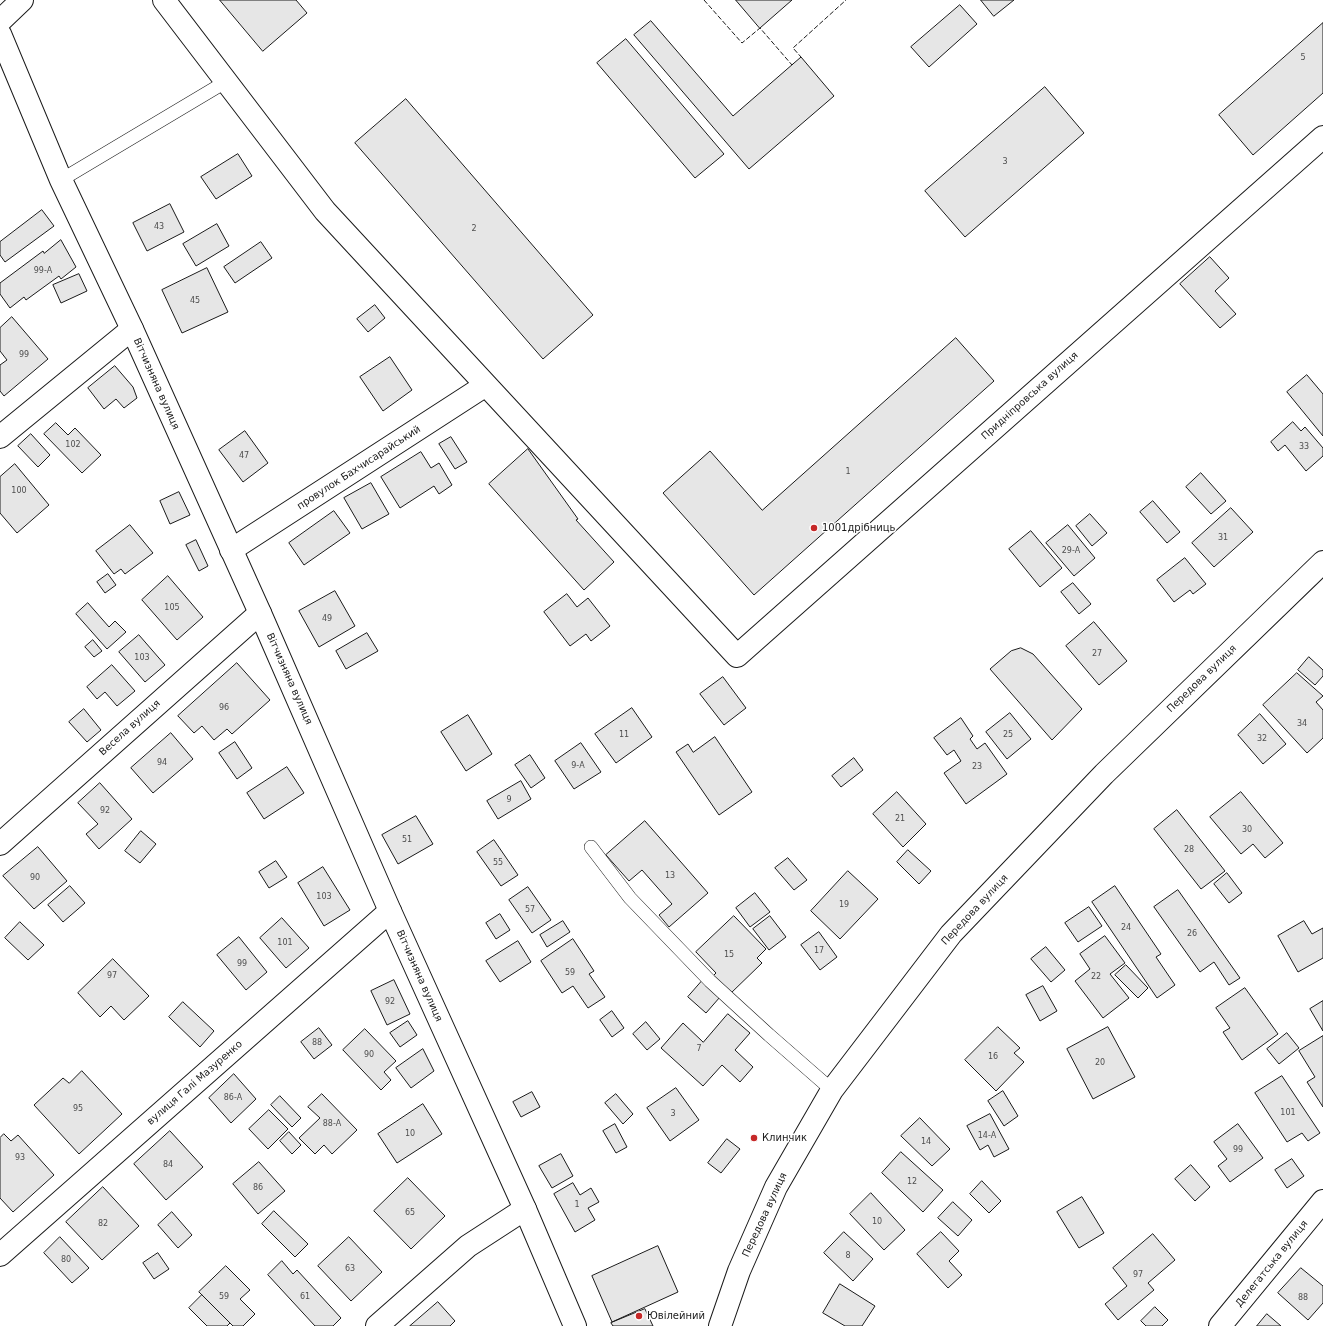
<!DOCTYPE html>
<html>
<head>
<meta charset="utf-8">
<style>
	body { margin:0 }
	canvas { display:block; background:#fff }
</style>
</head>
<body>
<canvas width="1323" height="1326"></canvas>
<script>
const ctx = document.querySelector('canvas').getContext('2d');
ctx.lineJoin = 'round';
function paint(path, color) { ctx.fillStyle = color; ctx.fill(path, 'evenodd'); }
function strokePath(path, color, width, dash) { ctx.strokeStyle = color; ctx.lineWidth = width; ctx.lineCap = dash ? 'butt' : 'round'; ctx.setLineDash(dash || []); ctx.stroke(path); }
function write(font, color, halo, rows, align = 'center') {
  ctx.font = font + ' "DejaVu Sans",sans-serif'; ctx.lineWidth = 3; ctx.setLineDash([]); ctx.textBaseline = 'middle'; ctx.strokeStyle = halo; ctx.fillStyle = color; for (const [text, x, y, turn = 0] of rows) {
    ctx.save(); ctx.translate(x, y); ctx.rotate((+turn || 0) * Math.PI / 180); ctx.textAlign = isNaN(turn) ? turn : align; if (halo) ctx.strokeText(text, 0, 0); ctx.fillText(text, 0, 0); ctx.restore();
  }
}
const building = new Path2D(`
	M220,0H296L307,13L263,51Z
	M736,0H792L760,28Z
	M981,0H1014L994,16Z
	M960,5L977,24L929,67L911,47Z
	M651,21L733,116L801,57L834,96L749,169L634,35Z
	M1323,23V93L1253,155L1219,115Z
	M626,39L724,154L695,178L597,63Z
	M1045,87L1084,133L965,237L925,191Z
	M406,99L593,315L543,359L355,143Z
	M238,154L252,176L216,199L201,177Z
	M170,204L184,232L147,251L133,223Z
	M42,210L54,226L5,262L0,255V242Z
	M217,224L229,246L196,266L183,244Z
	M61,240L76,267L61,279L59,276L26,300L24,297L10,308L0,294V283L43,251L44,253Z
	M261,242L272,258L235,283L224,267Z
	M1210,257L1229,278L1215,291L1236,314L1220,328L1180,284Z
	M207,268L228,312L182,333L162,290Z
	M79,274L87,291L61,303L53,285Z
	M375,305L385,318L368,332L357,319Z
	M12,317L48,359L4,396L0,391V365L7,360L0,351V328Z
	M956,338L994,381L754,595L663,493L710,451L762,510Z
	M390,357L412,390L383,411L360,377Z
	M115,366L133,387L137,398L124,408L116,399L104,409L88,388Z
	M1307,375L1323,394V436L1287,392Z
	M1293,422L1301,431L1305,427L1323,448V456L1306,471L1285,445L1278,451L1271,442Z
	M56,423L68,435L75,428L101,455L82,473L44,434Z
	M245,431L268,463L243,482L219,450Z
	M31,434L50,455L38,467L18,446Z
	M451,437L467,462L455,469L439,444Z
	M528,449L578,519L576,520L614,562L584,590L489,484Z
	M421,452L431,468L439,463L452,485L439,494L434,486L400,508L381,477Z
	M15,464L49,505L17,533L0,513V477Z
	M1201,473L1226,501L1211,514L1186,487Z
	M371,483L389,514L362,529L344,498Z
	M179,492L190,515L170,524L160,501Z
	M1153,501L1180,532L1167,543L1140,512Z
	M1231,508L1253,532L1214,567L1192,543Z
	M334,511L350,533L304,565L289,543Z
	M1090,514L1107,533L1092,546L1076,526Z
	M130,525L153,553L125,574L121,569L114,574L96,551Z
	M1068,525L1095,558L1074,576L1046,543Z
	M1031,531L1062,568L1040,587L1009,549Z
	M196,540L208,566L199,571L186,545Z
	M1185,558L1206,584L1193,594L1190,590L1174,602L1157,580Z
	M108,574L116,585L105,593L97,582Z
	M168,576L203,617L177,640L142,600Z
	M1073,583L1091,604L1079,614L1061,592Z
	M335,591L355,626L319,647L299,611Z
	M567,594L577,607L588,598L610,626L591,641L586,634L570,646L544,612Z
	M88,603L109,627L115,621L126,632L107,649L76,614Z
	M1094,622L1127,661L1099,685L1066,646Z
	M367,633L378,651L346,669L336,651Z
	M139,635L165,665L145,682L119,652Z
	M93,640L102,651L94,657L85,647Z
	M1021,648L1033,654L1082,709L1052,740L990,669L1011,651Z
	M1309,657L1323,670V676L1315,685L1298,670Z
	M237,663L270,700L232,734L227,729L214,740L202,726L194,733L178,716Z
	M112,665L135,691L117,706L105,692L97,699L87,687Z
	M1297,673L1323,696L1316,702L1323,710V738L1307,753L1263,705Z
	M723,677L746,708L724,725L700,694Z
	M632,708L652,737L616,763L595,734Z
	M84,709L101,730L87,742L69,722Z
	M1010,713L1031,739L1007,759L986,732Z
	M1260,714L1286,744L1263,764L1238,735Z
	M468,715L492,754L466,771L441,732Z
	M961,718L973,736L970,739L977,749L985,743L1007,774L966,804L944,773L961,761L954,750L947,755L934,738Z
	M171,733L193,759L153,793L131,768Z
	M715,737L752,792L719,815L676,752L688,744L693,752Z
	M235,742L252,768L237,779L219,753Z
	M581,743L601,772L574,789L555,761Z
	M530,755L545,778L531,788L515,765Z
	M854,758L863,770L841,787L832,776Z
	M287,767L304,793L264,819L247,793Z
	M521,781L531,799L498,819L487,801Z
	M100,783L132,819L99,849L86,834L98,824L78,803Z
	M897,792L926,824L903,847L873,814Z
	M1241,792L1283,843L1265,858L1253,844L1241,854L1210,817Z
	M1177,810L1225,871L1201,889L1154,829Z
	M416,816L433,844L398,864L382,835Z
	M645,821L708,893L669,927L659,915L672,904L642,870L629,881L606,855Z
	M141,831L156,844L140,863L125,851Z
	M494,840L518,875L501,886L477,852Z
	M38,847L67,881L34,909L3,876Z
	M908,850L931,871L919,884L897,862Z
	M788,858L807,880L794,890L775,868Z
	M276,861L287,877L269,888L259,872Z
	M323,867L350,910L324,926L298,883Z
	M848,871L878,899L840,939L811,911Z
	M1227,873L1242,893L1229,903L1214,884Z
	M70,886L85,903L63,922L48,905Z
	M1115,886L1161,954L1156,957L1175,985L1157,998L1092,902Z
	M528,887L551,920L532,933L509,900Z
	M1178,890L1240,978L1229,985L1214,962L1200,972L1154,907Z
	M755,893L770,912L750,927L736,908Z
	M1089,907L1102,926L1078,942L1065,923Z
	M500,914L510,930L496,939L486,923Z
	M734,916L766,949L757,958L762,963L730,994L713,976L716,973L696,952Z
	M770,916L786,937L769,950L753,929Z
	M282,918L309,948L286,968L260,938Z
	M563,921L570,932L547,947L540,935Z
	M1304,921L1312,934L1323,928V958L1298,972L1278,936Z
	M20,922L44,945L28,960L5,938Z
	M819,932L837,957L820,970L801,945Z
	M1105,936L1125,963L1110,974L1129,998L1103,1018L1075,981L1090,969L1080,954Z
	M239,937L267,972L246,990L217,955Z
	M573,939L594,971L589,974L605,997L588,1008L573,986L562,993L541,961Z
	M518,941L531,962L500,982L486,961Z
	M1046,947L1065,970L1051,982L1031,959Z
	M113,959L149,996L124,1020L111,1006L100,1017L78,993Z
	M1126,965L1148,988L1138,998L1115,975Z
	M394,980L410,1014L387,1025L371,991Z
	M702,981L720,997L706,1013L688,997Z
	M1043,986L1057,1011L1040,1021L1026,995Z
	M1245,988L1278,1034L1242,1060L1223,1032L1230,1028L1216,1008Z
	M1323,1001V1031L1310,1009Z
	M183,1002L214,1031L200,1047L169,1017Z
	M612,1011L624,1028L612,1037L600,1020Z
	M728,1014L750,1033L735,1050L753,1067L740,1082L722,1065L703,1086L661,1048L683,1023L703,1042Z
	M408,1021L417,1035L400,1047L390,1033Z
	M646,1022L660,1039L647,1050L633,1034Z
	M998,1027L1020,1048L1014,1053L1024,1062L996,1091L965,1060Z
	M1108,1027L1135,1077L1093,1099L1067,1049Z
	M319,1028L332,1045L314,1059L301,1042Z
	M365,1029L396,1061L384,1072L391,1080L381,1090L343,1050Z
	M1287,1033L1299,1048L1279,1064L1267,1049Z
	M1323,1036V1107L1307,1082L1315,1077L1299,1051Z
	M423,1049L434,1071L411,1088L396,1068Z
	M82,1071L122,1114L79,1154L34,1105L63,1078L69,1083Z
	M234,1074L256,1099L231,1123L209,1098Z
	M1282,1076L1320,1133L1308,1141L1302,1133L1287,1142L1255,1093Z
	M676,1088L699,1120L670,1141L647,1108Z
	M1003,1091L1018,1116L1004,1126L988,1101Z
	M532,1092L540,1107L521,1117L513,1102Z
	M322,1094L357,1130L332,1154L324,1145L315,1154L299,1138L320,1118L308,1107Z
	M616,1094L633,1114L623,1124L605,1103Z
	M280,1096L301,1118L292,1127L271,1105Z
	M423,1104L442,1134L397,1163L378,1134Z
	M269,1110L288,1129L268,1149L249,1129Z
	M990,1114L1009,1149L994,1157L988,1145L980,1150L967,1126Z
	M920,1118L950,1149L932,1166L901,1136Z
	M615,1124L627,1147L616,1153L603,1131Z
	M1238,1124L1263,1158L1230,1182L1218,1166L1227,1159L1214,1142Z
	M170,1131L203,1167L166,1200L134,1164Z
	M289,1132L301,1145L292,1154L280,1141Z
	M4,1134L11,1141L18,1135L54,1175L13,1212L0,1198V1138Z
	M727,1139L740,1149L721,1173L708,1163Z
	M901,1152L943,1190L923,1212L882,1173Z
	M561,1154L573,1176L552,1188L539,1166Z
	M1292,1159L1304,1176L1287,1188L1275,1170Z
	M259,1162L285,1191L258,1214L233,1184Z
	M1191,1165L1210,1187L1195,1201L1175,1179Z
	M408,1178L445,1216L411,1249L374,1211Z
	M982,1181L1001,1201L989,1213L970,1194Z
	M573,1183L580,1195L591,1188L599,1202L588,1208L595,1220L575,1232L554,1194Z
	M103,1187L139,1226L102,1260L66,1222Z
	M871,1193L905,1230L884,1250L850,1214Z
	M1082,1197L1104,1233L1079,1248L1057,1212Z
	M953,1202L972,1220L958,1236L938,1218Z
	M274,1211L308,1244L295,1257L262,1224Z
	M172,1212L192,1235L178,1248L158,1225Z
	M844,1232L873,1259L853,1281L824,1253Z
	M941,1232L959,1251L949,1261L962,1275L948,1288L917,1254Z
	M1153,1234L1175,1260L1148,1283L1154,1290L1118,1320L1105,1304L1127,1286L1113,1268Z
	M60,1237L89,1268L72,1283L44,1253Z
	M349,1237L382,1272L351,1301L318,1266Z
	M658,1246L678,1292L612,1322L592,1276Z
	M158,1253L169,1269L154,1279L143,1263Z
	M282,1261L293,1274L297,1270L341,1318L333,1326H315L268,1275Z
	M226,1266L250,1290L240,1299L255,1314L243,1326H233L199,1292Z
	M1301,1268L1323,1286V1303L1308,1320L1278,1293Z
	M840,1284L875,1306L862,1326H845L823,1313Z
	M202,1295L230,1323L227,1326H207L189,1308Z
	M438,1302L455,1321L450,1326H410Z
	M1155,1307L1168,1320L1162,1326H1146L1141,1321Z
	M645,1309L653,1326H613L611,1323Z
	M1267,1314L1281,1326H1257Z`);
const lane = new Path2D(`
	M61,180L227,81
	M591,847L630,898L710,981L769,1035L832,1090`);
const street = new Path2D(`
	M164,0L325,211L737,656L1323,137
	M0,21L22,0
	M0,437L132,329
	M231,550L486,385
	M0,844L260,613
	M0,1255L390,911
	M377,1326L468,1246L525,1209
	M1220,1326L1323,1201`);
const secondary = new Path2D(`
	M0,34L61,180L132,329L260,613L390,911L525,1209L575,1326
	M720,1326L739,1271L776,1187L832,1090L951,934L1104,774L1323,562`);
const fence = new Path2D(`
	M704,0L742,43L760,28L792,65L794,63
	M800,58L801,57L793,48L846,0`);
const markers = [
	[814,528,4,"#c62828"],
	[754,1138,4,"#c62828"],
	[639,1316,4,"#c62828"]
];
const numberNames = [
	["5",1303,58],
	["3",1005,162],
	["43",159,227],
	["2",474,229],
	["99-А",43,271],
	["45",195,301],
	["99",24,355],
	["102",73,445],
	["33",1304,447],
	["47",244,456],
	["1",848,472],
	["100",19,491],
	["31",1223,538],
	["29-А",1071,551],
	["105",172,608],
	["49",327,619],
	["27",1097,654],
	["103",142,658],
	["96",224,708],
	["34",1302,724],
	["11",624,735],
	["25",1008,735],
	["32",1262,739],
	["94",162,763],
	["9-А",578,766],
	["23",977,767],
	["9",509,800],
	["92",105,811],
	["21",900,819],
	["30",1247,830],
	["51",407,840],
	["28",1189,850],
	["55",498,863],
	["13",670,876],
	["90",35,878],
	["103",324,897],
	["19",844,905],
	["57",530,910],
	["24",1126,928],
	["26",1192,934],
	["101",285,943],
	["17",819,951],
	["15",729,955],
	["99",242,964],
	["59",570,973],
	["97",112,976],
	["22",1096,977],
	["92",390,1002],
	["88",317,1043],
	["7",699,1049],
	["90",369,1055],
	["16",993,1057],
	["20",1100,1063],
	["86-А",233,1098],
	["95",78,1109],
	["101",1288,1113],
	["3",673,1114],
	["88-А",332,1124],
	["10",410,1134],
	["14-А",987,1136],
	["14",926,1142],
	["99",1238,1150],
	["93",20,1158],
	["84",168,1165],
	["12",912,1182],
	["86",258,1188],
	["1",577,1205],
	["65",410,1213],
	["10",877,1222],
	["82",103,1224],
	["8",848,1256],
	["80",66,1260],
	["63",350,1269],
	["97",1138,1275],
	["59",224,1297],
	["61",305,1297],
	["88",1303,1298]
];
const streetNames = [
	["Вітчизняна вулиця",156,384,66],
	["Придніпровська вулиця",1030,396,-42],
	["провулок Бахчисарайський",359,468,-33],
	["Вітчизняна вулиця",289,679,66],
	["Передова вулиця",1202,679,-44],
	["Весела вулиця",130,728,-42],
	["Передова вулиця",975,910,-47],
	["Вітчизняна вулиця",419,976,66],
	["вулиця Галі Мазуренко",195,1083,-41],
	["Передова вулиця",765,1215,-65],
	["Делегатська вулиця",1272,1264,-51]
];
const poiNames = [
	["1001дрібниць",822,528],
	["Клинчик",762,1138],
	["Ювілейний",647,1316]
];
paint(building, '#e6e6e6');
strokePath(building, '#1a1a1a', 1);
strokePath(lane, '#1a1a1a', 14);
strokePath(street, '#1a1a1a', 24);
strokePath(secondary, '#1a1a1a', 24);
strokePath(lane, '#fff', 13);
strokePath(street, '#fff', 22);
strokePath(secondary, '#fff', 22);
strokePath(fence, '#1a1a1a', 1, [5, 2]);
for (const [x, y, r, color] of markers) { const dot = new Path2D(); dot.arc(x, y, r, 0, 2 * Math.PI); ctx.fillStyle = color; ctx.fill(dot); strokePath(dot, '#fff', 1.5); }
write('8px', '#4d4d4d', null, numberNames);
write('10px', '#1a1a1a', '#fff', streetNames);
write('10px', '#1a1a1a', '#fff', poiNames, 'left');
</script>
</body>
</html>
